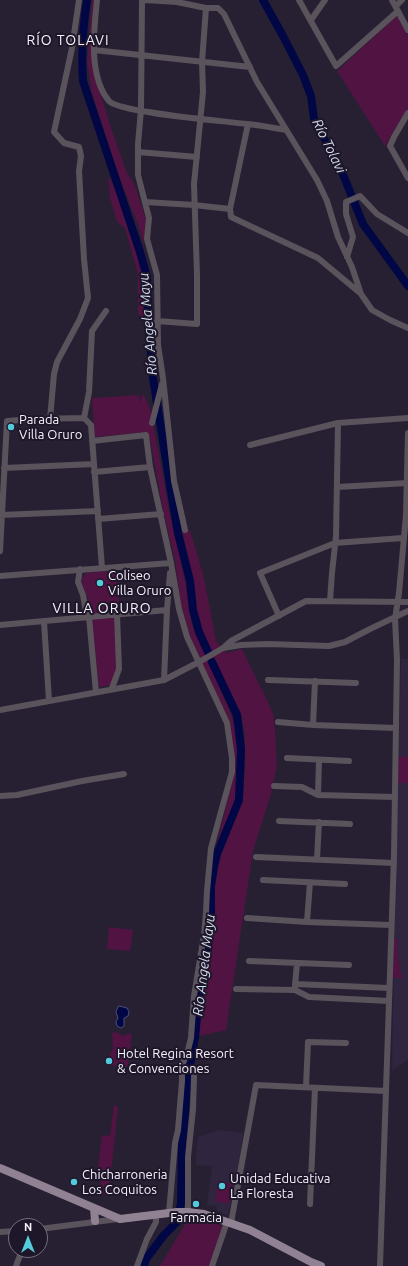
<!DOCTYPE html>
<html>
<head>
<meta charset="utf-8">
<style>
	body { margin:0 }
	#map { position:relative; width:408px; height:1266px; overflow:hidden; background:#272033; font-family:Ubuntu,sans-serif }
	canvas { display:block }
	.north { position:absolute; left:8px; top:1218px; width:40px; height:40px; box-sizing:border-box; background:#1e1729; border:1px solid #746f7e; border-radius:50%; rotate:0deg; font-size:11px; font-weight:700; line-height:16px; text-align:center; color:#f6f2fd }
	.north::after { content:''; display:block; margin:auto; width:14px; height:18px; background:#54cadd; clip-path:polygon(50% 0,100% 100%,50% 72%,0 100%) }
</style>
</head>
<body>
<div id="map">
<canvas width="408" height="1266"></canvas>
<div class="north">N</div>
</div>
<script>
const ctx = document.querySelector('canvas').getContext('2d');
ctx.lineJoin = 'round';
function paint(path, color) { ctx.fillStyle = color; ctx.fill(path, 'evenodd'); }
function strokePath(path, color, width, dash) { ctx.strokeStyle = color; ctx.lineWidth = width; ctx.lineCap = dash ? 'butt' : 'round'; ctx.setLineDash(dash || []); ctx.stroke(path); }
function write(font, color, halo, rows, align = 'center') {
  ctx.font = font + ' Ubuntu,sans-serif'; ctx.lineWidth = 4; ctx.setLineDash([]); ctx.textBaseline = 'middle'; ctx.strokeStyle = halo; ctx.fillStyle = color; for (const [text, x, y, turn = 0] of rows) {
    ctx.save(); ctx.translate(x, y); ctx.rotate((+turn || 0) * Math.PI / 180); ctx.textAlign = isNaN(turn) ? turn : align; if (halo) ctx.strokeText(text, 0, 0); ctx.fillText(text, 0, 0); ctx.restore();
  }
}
const built = new Path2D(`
	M401,659H408V1060L392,1070L395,894Z
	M220,1130L243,1133L239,1166L228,1216L217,1211V1206L207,1205L212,1166L196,1165L198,1137Z`);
const green = new Path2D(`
	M92,0H94L92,48L95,79L105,108L110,125L127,173L134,183L146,219L144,245L138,225L117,171L92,93L87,62Z
	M397,16L408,35V108L385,146L337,71Z
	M108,176L117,192L141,268L144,302L143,323L138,312V275L125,228L117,222L110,198Z
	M143,393L151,411L169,510L185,580L192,625L231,714L235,730L238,750L236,799L215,852L234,774L229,721L190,637L181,604L175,560L164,515L150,438L145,432L95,437L92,402L93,398L139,395L140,403Z
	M181,530H190L204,578L216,641L223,648L226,653L242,649L273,713L275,730L277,765L271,794L253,851L226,1030L199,1036L202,999L211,943L214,913V893L216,877L220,855L242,801L245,767V736L241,714L217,667L202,632L197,612L192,578L181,544Z
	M116,570L120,611L90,614C89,609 89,603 88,598C84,589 78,582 86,573Z
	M115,617L117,668L111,685L99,687L92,619Z
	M399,756L408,757V783H398Z
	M109,927L133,930L130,951L107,949Z
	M394,939H398C397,953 399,965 402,978H393Z
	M114,1032L119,1033L122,1036L127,1034H132L128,1067L109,1065V1056L113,1049L112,1034Z
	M114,1105L117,1106L118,1109L109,1191L105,1195L100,1193L101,1170L98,1167L102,1135L110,1136Z
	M218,1181L232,1183L229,1204L215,1201Z
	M190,1216L223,1226L210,1266H160Z`);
const water = new Path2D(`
	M119,1006L127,1008L129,1012L128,1016L124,1018V1026L121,1028L117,1026L116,1022L118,1018L116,1012Z`);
const river = new Path2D(`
	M87,0C83,27 81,54 83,81L140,252L147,277L148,318L153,378L171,492L178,533L190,581L193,610L199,632L208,652
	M263,0L283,36L303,75L311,96L314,119L342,172L363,224L408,286
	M144,1266L146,1259L164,1235L177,1222L181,1203L182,1144L188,1077L195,1038L198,1005L208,946L211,919V886L214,867L217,854L239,800L241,749L237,715L212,662`);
const minor = new Path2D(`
	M97,0C94,30 88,76 109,101C120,113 226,121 247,124C260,125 273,128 286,130
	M142,0L141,110L138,144V175L149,218L147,239L157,275L158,345L163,378L174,481L185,530
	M145,0L177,2L206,8H218L224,14L257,82L317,180L327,201L338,237L352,267L361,294L372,310L390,320L408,328
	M299,0L336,66L398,11
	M392,0L408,30
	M396,6L402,0
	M311,20L325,0
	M94,50L250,67
	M408,113L394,137L390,146L408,178
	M138,152L197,157
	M145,202L194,205L230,209L231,217L318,258L360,293
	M230,209L248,124
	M347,257L353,237L346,214V202L360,196L377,214L408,233
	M157,321L197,324V275L194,184L203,92L202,62L206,8
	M84,418L89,392L92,331L106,311
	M50,419L54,374L57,362L80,319L88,298L84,259L79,171L81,156L79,147L64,143L54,132L72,48L79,0
	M152,423L162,384
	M92,441L146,435L150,467L171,563L179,609L187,637L227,723L232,758V772L211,848L207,891L206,913L204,935L194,996L191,1038L187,1054L182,1065V1081L178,1130L175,1143L169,1213
	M250,445L338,423L408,418
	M4,468L94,464
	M94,472L150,467
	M337,487L408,483
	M1,515L98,511
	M98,519L161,514
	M0,551L7,421L34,419L84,418L91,425L102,568
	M80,569L78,582L83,595L86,612L89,617L96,692
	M0,576L171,563
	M330,601L332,573L336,536L338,423
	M279,616L260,573L335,543L403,538
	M44,621L49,701
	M0,625L167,610
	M223,648L231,641L306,601L408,602
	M164,680L167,610L170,573
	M268,680L356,683
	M112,688L119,669L117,614
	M0,710L164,680L199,662L223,648L241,645L268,644L329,646L345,642L370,629L408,611
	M278,722L313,725L396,728
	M313,725L315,681
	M287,758L349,761
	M274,786L302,787L318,795L395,797
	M318,795L319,760
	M0,796L17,795L82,781L124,774
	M279,821L350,824
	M256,857L394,863
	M317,859L319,822
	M263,880L345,884
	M247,918L307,922L391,925
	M307,922L310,882
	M249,961L349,965
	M295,984L389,988
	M295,986L297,963
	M236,989L295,990L309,997L389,1001
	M306,1087L308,1042L346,1043
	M310,1204L315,1088
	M188,1212V1157L193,1109L194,1076
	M231,1223L256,1085L386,1091
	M40,1229L118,1219
	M0,1232L16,1231
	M16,1266L22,1250
	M137,1266L147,1239L156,1222V1215
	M212,1266L227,1222
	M380,1266L394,856L397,660L395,619L399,593L406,515L408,433`);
const major = new Path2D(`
	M0,1168L120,1219L177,1212H188L204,1214L250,1230L311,1262L321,1266
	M94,1208L95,1221`);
const markers = [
	[11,427,4,"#54cadd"],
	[100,583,4,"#54cadd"],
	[109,1061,4,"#54cadd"],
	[74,1182,4,"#54cadd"],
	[222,1186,4,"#54cadd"],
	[196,1204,4,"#54cadd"]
];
const poiNames = [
	["Parada",19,420],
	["Villa Oruro",19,435],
	["Coliseo",108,576],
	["Villa Oruro",108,591],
	["Hotel Regina Resort",117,1054],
	["& Convenciones",117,1069],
	["Chicharroneria",82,1175],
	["Los Coquitos",82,1190],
	["Unidad Educativa",230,1179],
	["La Floresta",230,1194],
	["Farmacia",196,1218,"center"]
];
const neighbourhoodNames = [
	["RÍO TOLAVI",68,40],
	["VILLA ORURO",102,608]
];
const waterNames = [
	["Río Tolavi",329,146,64],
	["Río Angela Mayu",148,324,-95],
	["Río Angela Mayu",204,965,-83]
];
paint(built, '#2f253e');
paint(green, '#501342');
paint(water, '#010744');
strokePath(water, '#4a4e7c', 1);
strokePath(river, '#010744', 8);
strokePath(minor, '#5a535c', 6);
strokePath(major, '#908193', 8);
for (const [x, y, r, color] of markers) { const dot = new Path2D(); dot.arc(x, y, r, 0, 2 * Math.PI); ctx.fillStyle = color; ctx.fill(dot); strokePath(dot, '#1e1729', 1.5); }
write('13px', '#f6f2fd', '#1e1729', poiNames, 'left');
ctx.letterSpacing = '1px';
write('14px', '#f6f2fd', '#1e1729', neighbourhoodNames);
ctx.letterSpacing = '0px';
write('italic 14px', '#d1dbee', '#1e1729', waterNames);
</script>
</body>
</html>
